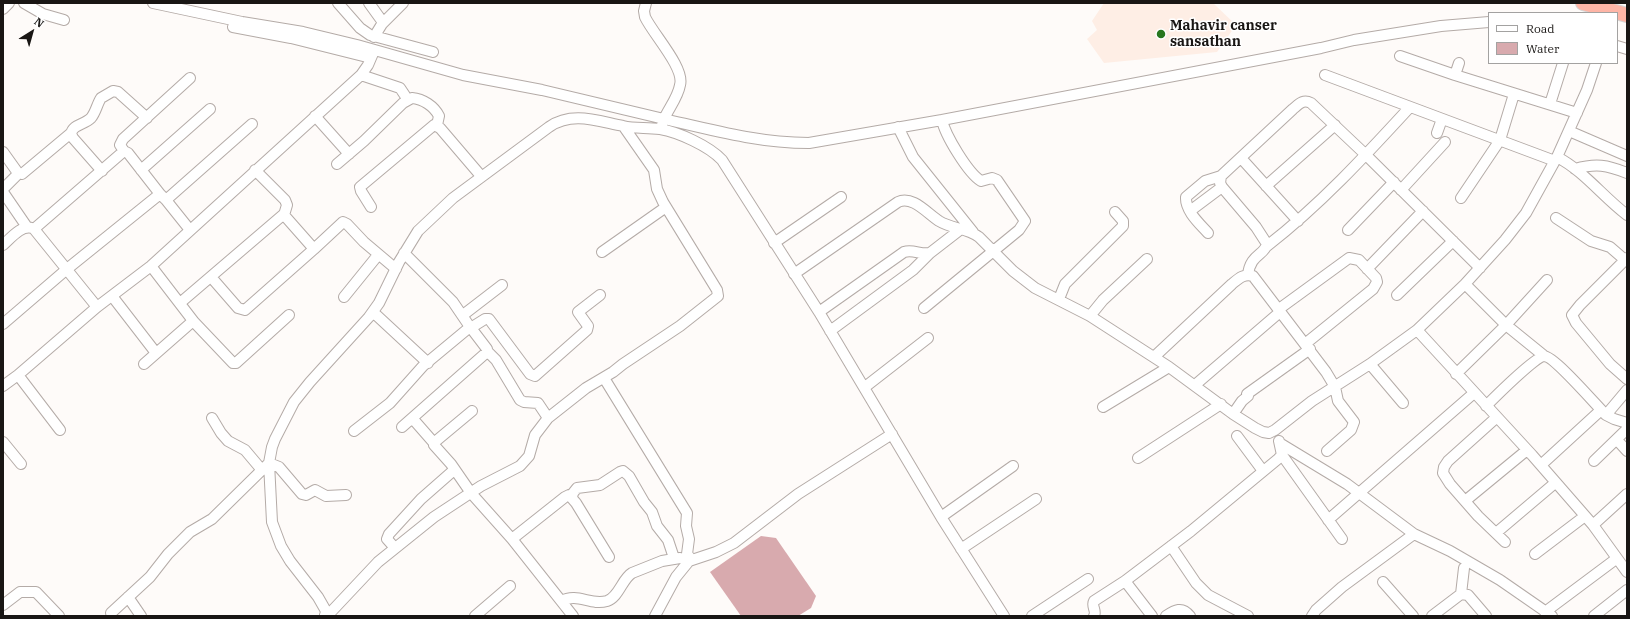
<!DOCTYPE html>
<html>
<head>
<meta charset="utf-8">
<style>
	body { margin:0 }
	#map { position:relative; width:1630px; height:619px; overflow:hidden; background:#fefbf9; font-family:"IBM Plex Serif",serif }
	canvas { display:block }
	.frame { position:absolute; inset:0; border:4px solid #191614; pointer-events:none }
	.legend { position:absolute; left:1488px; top:12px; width:130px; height:52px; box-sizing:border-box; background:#fff; border:1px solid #a3a2a1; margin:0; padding:5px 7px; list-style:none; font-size:12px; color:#191614 }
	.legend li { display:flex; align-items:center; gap:8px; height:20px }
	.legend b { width:20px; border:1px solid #a3a2a1 }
	.north { position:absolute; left:12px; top:12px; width:40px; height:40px; -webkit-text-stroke:3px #fff; paint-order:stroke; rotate:37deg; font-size:11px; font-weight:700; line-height:16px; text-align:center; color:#191614 }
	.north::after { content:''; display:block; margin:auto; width:14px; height:18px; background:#191614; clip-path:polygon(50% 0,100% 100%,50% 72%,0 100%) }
</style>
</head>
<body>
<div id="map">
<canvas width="1630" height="619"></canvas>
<div class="frame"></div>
<ul class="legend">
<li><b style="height:5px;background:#fff"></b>Road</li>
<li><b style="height:11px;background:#d8aaae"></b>Water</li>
</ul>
<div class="north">N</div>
</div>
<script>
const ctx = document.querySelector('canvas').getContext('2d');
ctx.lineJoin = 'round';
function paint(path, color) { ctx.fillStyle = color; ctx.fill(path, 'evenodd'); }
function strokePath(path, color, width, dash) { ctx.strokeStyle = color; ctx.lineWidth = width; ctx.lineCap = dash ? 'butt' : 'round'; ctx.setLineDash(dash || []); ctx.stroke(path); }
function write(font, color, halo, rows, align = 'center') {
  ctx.font = font + ' "IBM Plex Serif",serif'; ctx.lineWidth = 3; ctx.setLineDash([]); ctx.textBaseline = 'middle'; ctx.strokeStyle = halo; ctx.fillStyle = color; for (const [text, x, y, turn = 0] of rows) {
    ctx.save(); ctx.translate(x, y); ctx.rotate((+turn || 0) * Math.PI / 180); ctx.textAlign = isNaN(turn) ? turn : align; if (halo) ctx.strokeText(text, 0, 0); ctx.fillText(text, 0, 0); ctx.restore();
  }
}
const built = new Path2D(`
	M1104,3H1213L1236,25L1217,52L1104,63L1087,39L1097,30L1092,21Z`);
const water = new Path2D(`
	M761,536L776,538L816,596L811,608L798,616H741L710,572Z`);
const minor = new Path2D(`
	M24,3L43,14L64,20
	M153,3L242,22L303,32L357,45L463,75L542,90L664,119L662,125
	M338,3L360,28L370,35L433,52
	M369,3L382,21V24L374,37
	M646,3L644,11L645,17C653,34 685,68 680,85C678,97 669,108 664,119C712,130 759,143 809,143L942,120L1321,48L1354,40L1441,26L1489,22
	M3,9L9,3
	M382,24L403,3
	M233,27L291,38L371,58
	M1617,46L1627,49
	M1400,56L1455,75L1577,113
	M361,75L400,88L408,100
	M1325,75L1555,161
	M1455,75L1459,63
	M1550,104L1563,63
	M315,116L349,154
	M898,127L913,157L973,232
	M1569,131L1627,156
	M1437,133L1442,119
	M124,151L120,145L123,139L190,78
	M3,152L18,173L22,174L71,133
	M1557,157C1584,171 1603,197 1627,215
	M1241,158L1298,221
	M337,164L364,141L403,103L412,98C423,99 434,106 439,116L437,125
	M1575,169C1596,163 1607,165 1627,173
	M141,170L210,109
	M255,170L285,200L287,205L284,215L314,249L343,222L347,224L364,242L396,269
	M102,171L73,138L71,134C73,124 84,125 91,118C96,112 97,104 101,98L113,91L118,92L147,118
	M1266,186L1335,125
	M3,189L19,173
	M1401,190L1445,142
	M3,192L27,227
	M1461,198L1500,140L1514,94
	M166,200L190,230
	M371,207L361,191L360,187L434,125L440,128L481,176
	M1190,211L1222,187
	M1556,218L1591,241L1610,247L1625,260
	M1348,230L1394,182
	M1208,233C1200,224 1185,211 1186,197L1205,181L1221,176
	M774,243L841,197
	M3,245C11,238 21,225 32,228
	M1267,246C1320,205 1365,156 1410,107
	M602,252L666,207
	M1627,258L1580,305L1572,315L1576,323L1610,364L1627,379
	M151,266L194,322L233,363H236L289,315
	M1367,269L1423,211
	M794,274L898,202C912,195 927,213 939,221C952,229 967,228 979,237L1013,271L1035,288L1090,316L1169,367L1233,414L1255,428L1263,432L1269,433L1275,430L1312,401L1370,364L1417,330L1465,284L1505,240L1526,213L1557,157L1587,90L1596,63
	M1248,275C1250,254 1265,255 1267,244L1256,227L1222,187L1220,183L1221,176L1293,109C1299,104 1303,99 1311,103L1366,155L1480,268
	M211,277L238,308L245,310L314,249
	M1465,284L1506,325L1543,355
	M1397,295L1453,241
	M112,296L156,353
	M344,297L378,255
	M1059,299L1065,284L1123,226V221L1115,212
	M180,303L284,214
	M97,307L34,229L124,151L128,153L160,194L166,200L252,124
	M924,308L1019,230L1025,221L997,180L992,178L981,181C968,173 945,135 942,120
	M1279,309L1349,258L1359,260L1376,278L1377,282L1373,289L1305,344
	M373,312L428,363
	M819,312L904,252C913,249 921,255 930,253L961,229
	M463,315L502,285
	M1090,316L1103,300L1147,259
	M3,324L67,269L160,194
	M469,329L485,319H489L530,374L535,376L587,330L588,326L578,312L600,295
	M1417,330L1532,455L1593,525L1627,572
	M830,331L913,270L930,253
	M487,351L496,360L520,400L524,402L538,403L548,418
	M1154,357L1232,284C1238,279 1244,273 1253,276L1326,372L1335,387L1338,401L1354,422L1351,430L1327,451
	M144,364L193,321
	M1370,364L1403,403
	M1456,374L1506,325L1547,280
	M18,375L60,430
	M604,378L687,513L686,526L689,539L687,554L692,560
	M1195,385L1280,312
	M3,386L18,375L97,307L151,266L361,75L368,65L374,51
	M865,387L928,338
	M1247,394L1310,349
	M1486,406C1494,398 1537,355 1544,356C1554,356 1596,405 1606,415L1614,419L1627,423
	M1103,407L1169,367
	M472,411L436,441L434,445L451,464L471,493L512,539L573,616
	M1233,414L1242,401L1248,396
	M1606,415L1627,390
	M1497,417L1448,461L1444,467L1443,473L1450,484L1478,516L1505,542
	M212,418L221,433L228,441L245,450L261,469
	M413,419L434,443
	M402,427L487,352V349L471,328
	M354,431L390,403L423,366L470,327L453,302L404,253
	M1237,436L1263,471
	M1617,440L1627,451
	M3,442L21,464
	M1281,444L1347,484L1414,534L1450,551L1500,580L1552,616
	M1282,455L1342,539
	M1138,458L1221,404
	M1594,461L1627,429
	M1541,465L1601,410
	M572,497L573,493L577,488L600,485L620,472L623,471L629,476L644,502L652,512L657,526L668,540L674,558
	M1465,501L1527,450
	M941,517L1013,466
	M1328,520L1474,393
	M1593,525L1627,494
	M1496,533L1555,483
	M512,539L565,497L569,495L576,503L609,557
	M1171,546L1196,583L1208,595L1248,616
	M395,548L387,539L389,534L421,499L454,470
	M961,549L1036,499
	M1535,554L1585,516
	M1125,581L1152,616
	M1383,582L1413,616
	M1461,594L1464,568
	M128,597L141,616
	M561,601C578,592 590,606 607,601C619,597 622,579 632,573L662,561L680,558
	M3,605L20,592H36L59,616
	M1545,612L1616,559
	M111,613L150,577L168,554L190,532L212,519L269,463L279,467L302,494L306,495L315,490L326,496L346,495
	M325,615L330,613L378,562L434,517L481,486L520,466L529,456L535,435L548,418L586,388L613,372L623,364L680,326L718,296L717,290L663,202L657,189L654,170L624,127
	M325,616L326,611L318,597L290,561L281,546L272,522L269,463L272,447L275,439L294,402L310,382L369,317L379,303L399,262L418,231L453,198L549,127C572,111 597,121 623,126C635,129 647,127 660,129C678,132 709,146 722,160L819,312L941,517L1004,616
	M475,616L510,586
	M655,616L676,577L689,561L716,552L734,543L798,494L892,434
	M1032,616L1088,579
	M1094,616C1097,611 1091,606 1094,601L1125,581L1191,531L1278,459L1282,455L1279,441
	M1166,616C1175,610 1182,606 1190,616
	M1312,616L1316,610L1342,587L1414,534
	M1432,616L1461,594L1468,595L1486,616
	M1594,616L1627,590`);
const highway = new Path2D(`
	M1583,3L1627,15`);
const markers = [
	[1161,34,5,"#28771f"]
];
const poiNames = [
	["Mahavir canser",1170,26],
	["sansathan",1170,42]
];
paint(built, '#feeee5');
paint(water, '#d8aaae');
strokePath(minor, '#b4aba7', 12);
strokePath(highway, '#d6d5d5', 16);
strokePath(minor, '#fff', 10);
strokePath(highway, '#feb5a6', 14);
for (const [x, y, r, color] of markers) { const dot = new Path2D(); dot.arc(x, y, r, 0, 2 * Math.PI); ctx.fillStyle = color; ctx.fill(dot); strokePath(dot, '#fff', 1.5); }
write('bold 14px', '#191614', '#fff', poiNames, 'left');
</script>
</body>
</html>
